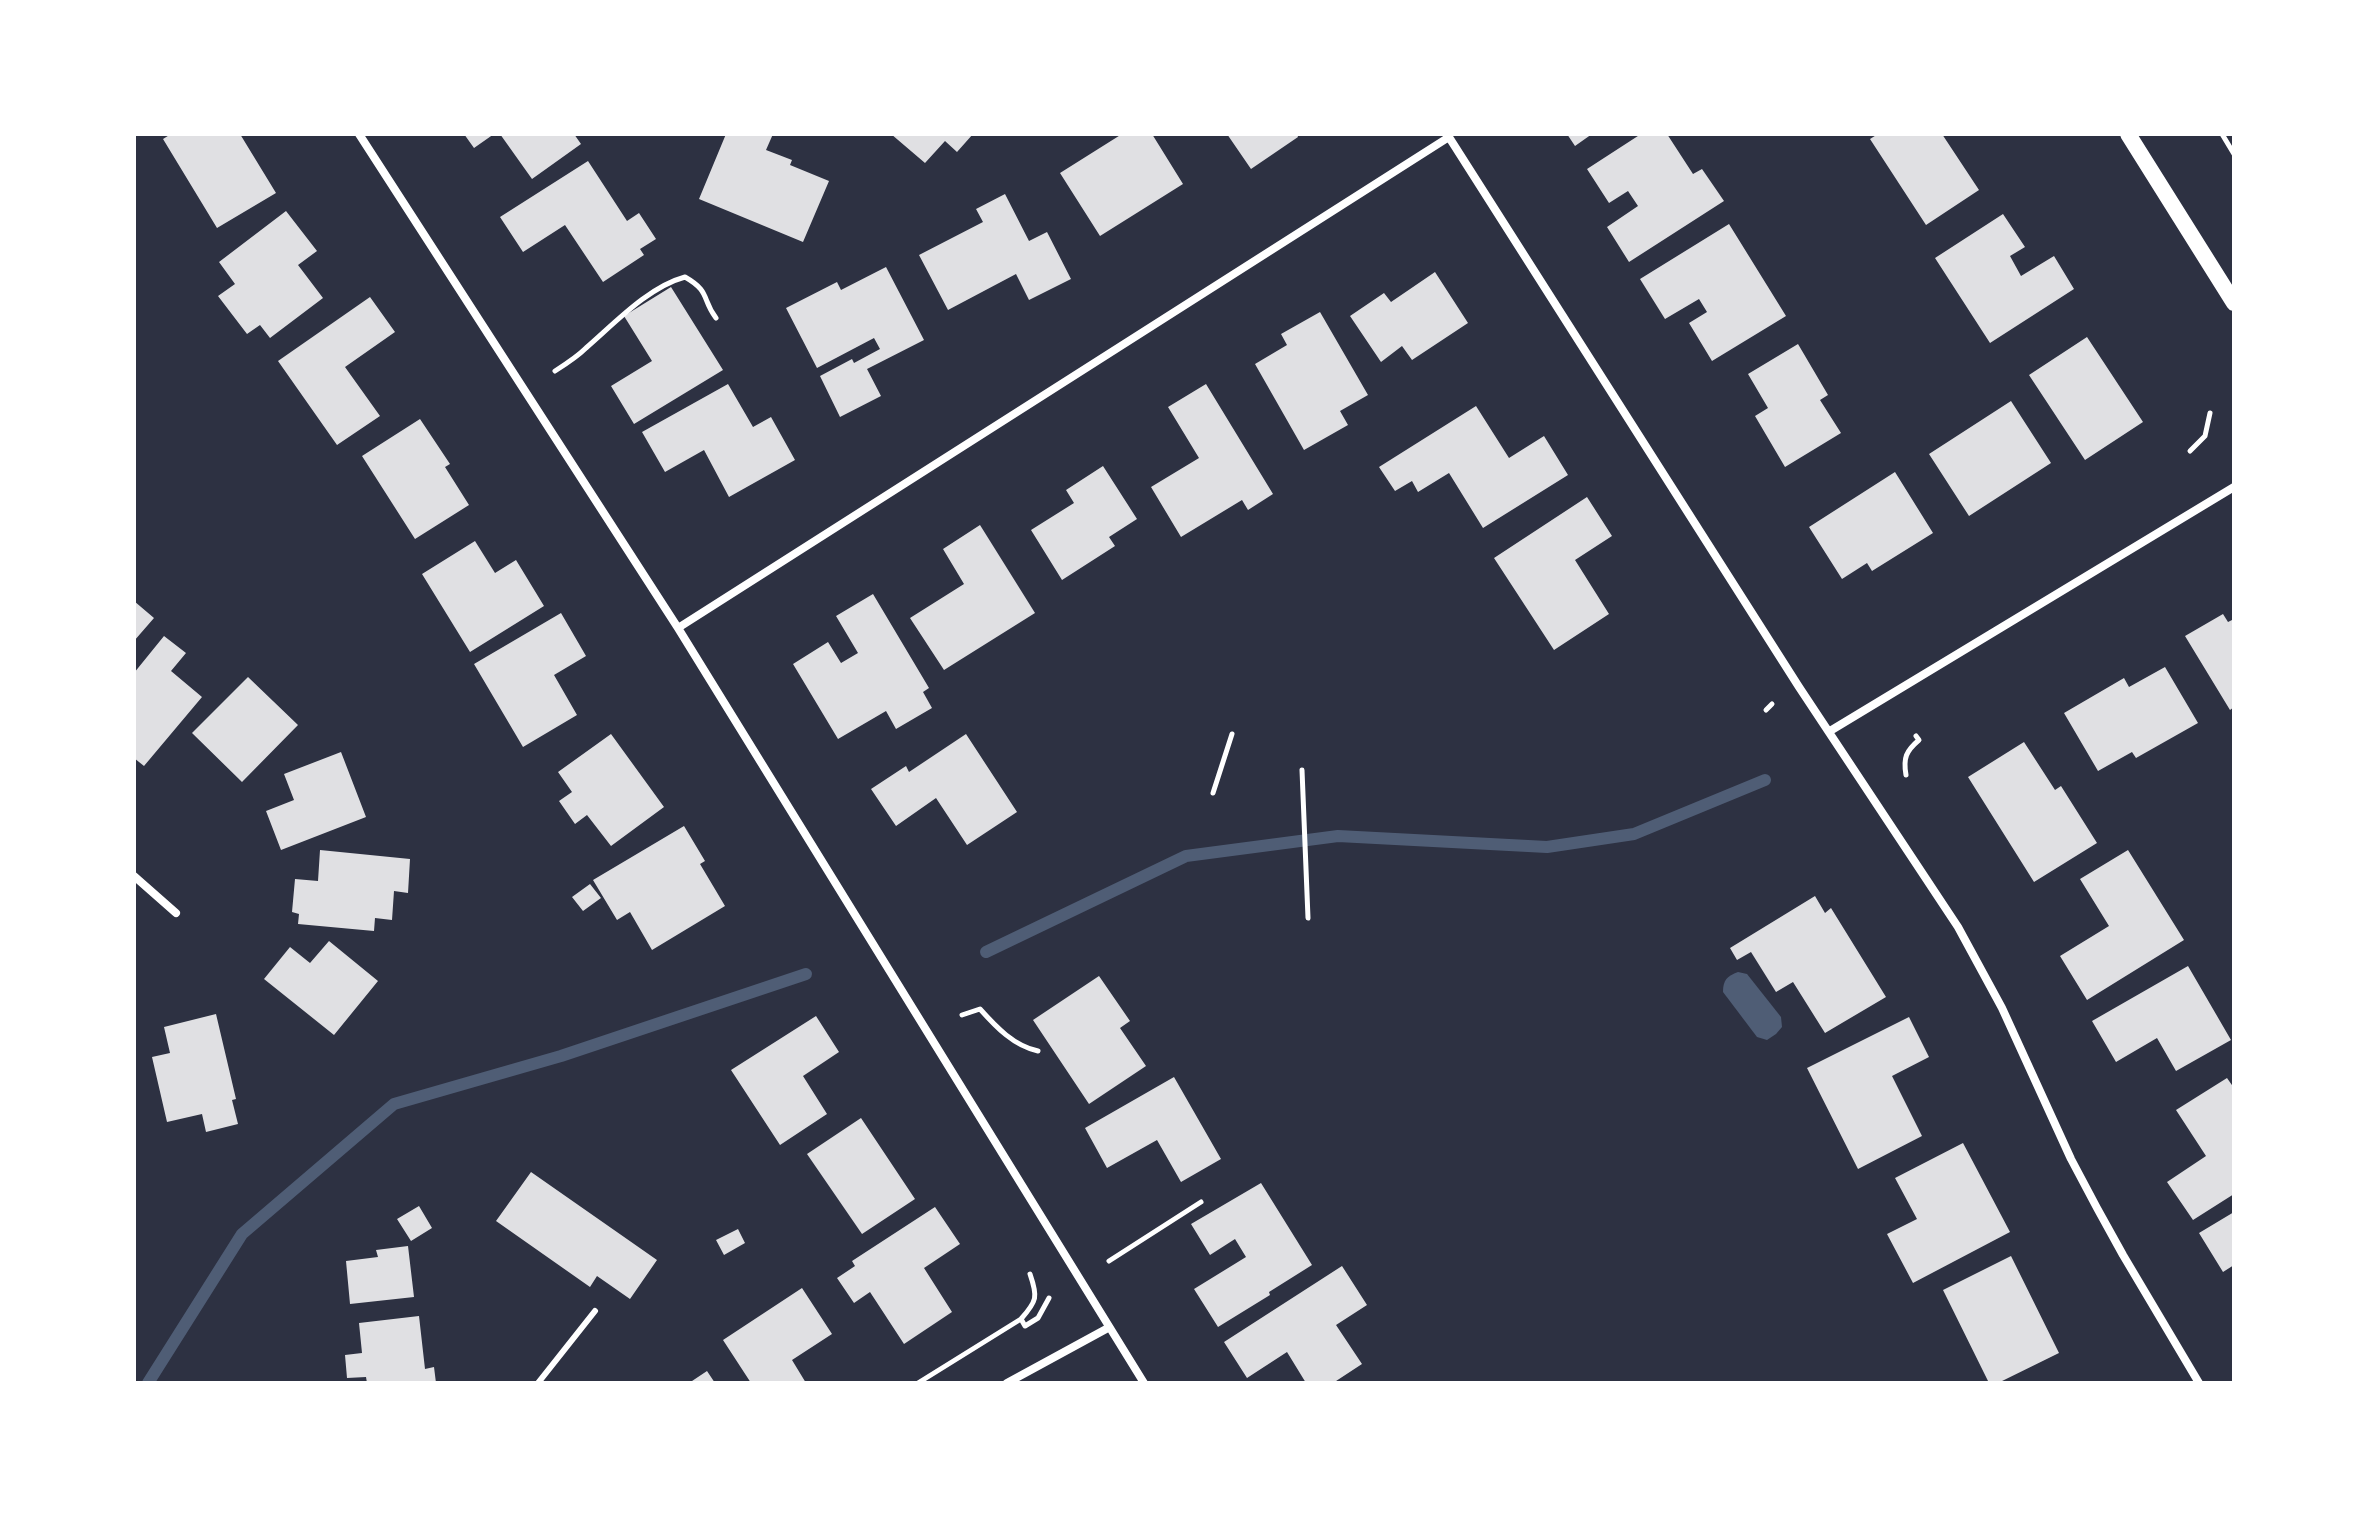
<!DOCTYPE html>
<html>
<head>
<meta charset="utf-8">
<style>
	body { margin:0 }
	#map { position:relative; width:2368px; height:1517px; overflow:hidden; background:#2d3142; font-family:"Noto Serif",serif }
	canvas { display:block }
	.frame { position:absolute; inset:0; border:136px solid #fff; pointer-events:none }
</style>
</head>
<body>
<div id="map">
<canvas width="2368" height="1517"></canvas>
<div class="frame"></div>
</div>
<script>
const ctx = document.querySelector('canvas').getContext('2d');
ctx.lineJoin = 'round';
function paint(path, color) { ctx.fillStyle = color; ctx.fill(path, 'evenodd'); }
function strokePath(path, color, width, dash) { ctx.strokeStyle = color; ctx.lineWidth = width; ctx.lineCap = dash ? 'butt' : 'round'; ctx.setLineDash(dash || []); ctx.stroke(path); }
const water = new Path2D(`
	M1738,972L1747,974L1781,1017L1782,1027L1776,1034L1767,1040L1757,1037L1723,992C1723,980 1727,976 1738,972Z`);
const stream = new Path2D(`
	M986,952L1186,856L1338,836L1547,847L1634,834L1765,780
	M148,1383L242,1234L394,1104L561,1056L806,974`);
const building = new Path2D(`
	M171,134H240L276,193L217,228L163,139Z
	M464,134H494L474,148Z
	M500,134H574L581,144L532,179Z
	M726,134H773L766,150L792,160L790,165L829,181L803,242L699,199Z
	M891,134H973L957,152L945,141L925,163Z
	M1122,134H1152L1183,184L1100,236L1060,173Z
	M1227,134H1297L1298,137L1251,169Z
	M1567,134H1592L1575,146Z
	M1641,134H1667L1693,174L1702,169L1724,201L1629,262L1607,227L1638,206L1628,191L1609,203L1587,169Z
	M1878,134H1942L1979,190L1926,225L1870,139Z
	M588,161L627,221L639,213L656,239L640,249L644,255L603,282L565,225L523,252L500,217Z
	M1005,194L1029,241L1047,232L1071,279L1029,300L1016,274L948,310L919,255L983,222L976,209Z
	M286,211L317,251L298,265L323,298L270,338L260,325L247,334L218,296L235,284L219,262Z
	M2003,214L2025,247L2010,256L2021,276L2054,256L2074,289L1990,343L1935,258Z
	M1729,224L1786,316L1712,361L1689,323L1707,312L1699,299L1665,319L1640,279Z
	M886,267L924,340L867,369L881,396L840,417L820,376L852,359L854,363L880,349L874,338L817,368L786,308L837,282L841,290Z
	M1435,272L1468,323L1412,360L1402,346L1381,362L1350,316L1384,293L1391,302Z
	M671,287L723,370L634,424L611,386L652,361L624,316Z
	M370,297L395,332L345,367L380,416L337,445L278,361Z
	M1320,312L1368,395L1340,411L1348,425L1304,450L1255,364L1287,345L1281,334Z
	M2087,337L2143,422L2085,460L2029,375Z
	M1798,344L1828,395L1820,400L1841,433L1785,467L1755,416L1768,408L1748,374Z
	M728,384L753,427L771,417L795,460L729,497L704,450L665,472L642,432Z
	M1206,384L1273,494L1248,510L1242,500L1181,537L1151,487L1199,458L1168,407Z
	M2011,401L2051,463L1969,516L1929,454Z
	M1476,406L1509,458L1544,436L1568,475L1483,528L1449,473L1418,492L1412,481L1395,491L1379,467Z
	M420,419L450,464L445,467L469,505L415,539L362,456Z
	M1103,466L1137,519L1109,537L1115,546L1062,580L1031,530L1074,503L1066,490Z
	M1895,472L1933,533L1872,571L1867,563L1842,579L1809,527Z
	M1587,497L1612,536L1575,560L1609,614L1554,650L1494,558Z
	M980,525L1035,613L944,670L910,618L964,584L943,549Z
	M475,541L495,573L516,560L544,606L470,652L422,574Z
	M873,594L929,688L923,692L932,708L896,729L886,711L838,739L793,664L828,642L841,663L858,653L836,616Z
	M134,601L154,618L134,641Z
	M561,613L586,656L554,675L577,715L523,747L474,664Z
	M2223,614L2228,622L2234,619V707L2230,710L2185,636Z
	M164,636L186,653L171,671L202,697L144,766L134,758V673Z
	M2165,667L2198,723L2136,758L2132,752L2098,771L2064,713L2124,678L2129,687Z
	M248,677L298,725L242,782L192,733Z
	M611,734L664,807L611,846L587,815L575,824L559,801L572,792L558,772Z
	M966,734L1017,812L967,845L936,798L896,826L871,789L906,766L909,772Z
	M2024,742L2055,790L2061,786L2097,843L2034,882L1968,777Z
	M341,752L366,817L281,850L266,811L294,800L284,774Z
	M684,826L705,861L700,864L725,906L652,950L630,912L617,920L593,880Z
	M320,850L410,859L408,893L394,891L392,920L375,918L374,931L298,924L299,914L292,912L295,879L318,881Z
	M2128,850L2184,940L2087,1000L2060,956L2109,926L2080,879Z
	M590,884L601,898L583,911L572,897Z
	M1815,896L1825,913L1831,908L1886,997L1825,1033L1793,982L1776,992L1751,952L1737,960L1730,948Z
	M329,941L378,981L334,1035L264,979L290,947L310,963Z
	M2188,966L2231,1040L2176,1071L2157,1038L2116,1062L2092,1021Z
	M1099,976L1130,1021L1120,1028L1146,1066L1089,1104L1033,1020Z
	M216,1014L236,1099L232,1100L238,1124L206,1132L202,1114L167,1122L152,1057L170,1053L164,1027Z
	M816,1016L839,1052L803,1076L827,1114L780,1145L731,1070Z
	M1909,1017L1929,1057L1892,1076L1922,1136L1858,1169L1807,1068Z
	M1174,1077L1221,1159L1181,1182L1157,1140L1107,1168L1085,1128Z
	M2227,1078L2234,1088V1194L2193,1220L2167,1182L2206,1156L2176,1110Z
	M861,1118L915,1199L862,1234L807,1154Z
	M1963,1143L2010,1232L1913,1283L1887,1234L1917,1219L1895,1178Z
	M531,1172L657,1260L630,1299L597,1276L590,1287L496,1221Z
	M1261,1183L1312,1265L1269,1292L1270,1295L1218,1327L1194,1289L1246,1257L1235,1239L1210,1255L1191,1224Z
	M419,1206L432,1228L411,1241L397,1219Z
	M935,1207L960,1244L924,1268L952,1312L904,1344L870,1292L854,1303L837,1278L855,1266L852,1261Z
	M2234,1212V1265L2223,1272L2199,1233Z
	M738,1229L745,1243L724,1255L716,1240Z
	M408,1246L414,1297L350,1304L346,1261L378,1257L376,1250Z
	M2011,1256L2059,1353L1998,1383H1989L1943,1290Z
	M1342,1266L1367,1305L1336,1325L1362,1364L1333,1383H1306L1287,1352L1247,1378L1224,1342Z
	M802,1288L832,1334L792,1360L806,1383H751L723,1340Z
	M419,1316L425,1369L434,1367L436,1383H367L366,1377L347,1378L345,1355L362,1353L359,1323Z
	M707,1371L715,1383H689Z`);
const path = new Path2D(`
	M2222,134L2234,154
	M555,371C566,364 577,357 586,348C614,324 648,287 685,277C711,292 701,298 716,318
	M2190,451L2205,436L2210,413
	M1766,710L1772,704
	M1302,770L1308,918
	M1906,775C1903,758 1906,751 1919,740L1916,736
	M1213,793L1232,734
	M962,1015L980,1009C996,1027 1014,1046 1038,1051
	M1109,1261L1201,1202
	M1021,1319C1037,1301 1038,1297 1030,1274
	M918,1383L1021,1319L1025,1326L1038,1318L1049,1298`);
const service = new Path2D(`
	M538,1383L595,1311`);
const minor = new Path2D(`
	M359,134L678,628L1144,1383
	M1447,134L1799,687L1958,927L2002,1008L2071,1159L2097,1208L2123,1255L2199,1383
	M678,628L1449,137
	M1830,731L2234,487
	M134,876L176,913
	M1007,1383L1108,1328`);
const secondary = new Path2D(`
	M2128,134L2234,303`);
paint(water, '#4f5d75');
strokePath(stream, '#4f5d75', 12);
paint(building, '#e0e0e3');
strokePath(path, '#fff', 5);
strokePath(service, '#fff', 6);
strokePath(minor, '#fff', 8);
strokePath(secondary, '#fff', 16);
</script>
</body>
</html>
